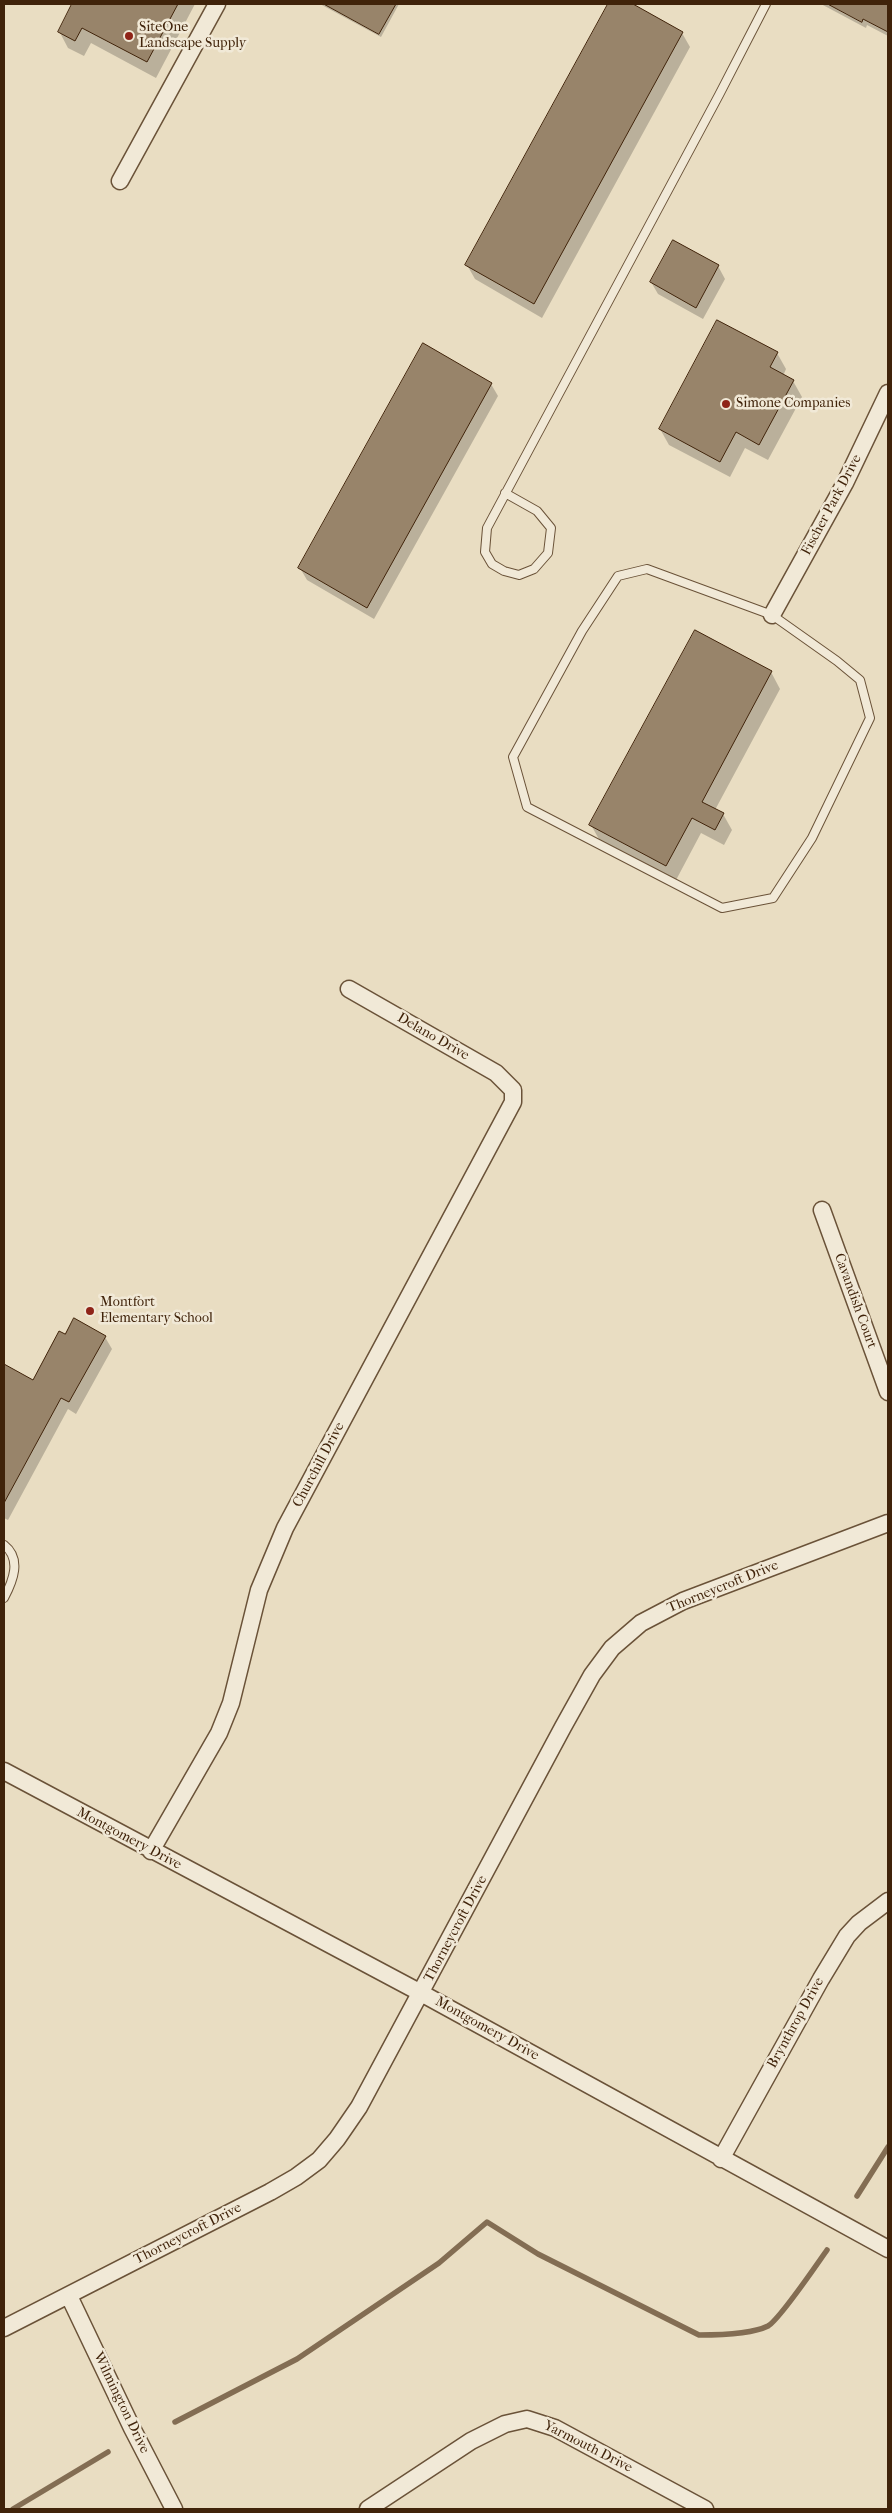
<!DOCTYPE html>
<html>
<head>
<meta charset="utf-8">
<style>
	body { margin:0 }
	#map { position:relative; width:892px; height:2513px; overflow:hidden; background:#e9ddc2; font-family:"IM FELL French Canon",serif }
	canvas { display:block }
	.frame { position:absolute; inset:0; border:5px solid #40230a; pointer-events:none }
</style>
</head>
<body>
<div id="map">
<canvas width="892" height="2513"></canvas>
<div class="frame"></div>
</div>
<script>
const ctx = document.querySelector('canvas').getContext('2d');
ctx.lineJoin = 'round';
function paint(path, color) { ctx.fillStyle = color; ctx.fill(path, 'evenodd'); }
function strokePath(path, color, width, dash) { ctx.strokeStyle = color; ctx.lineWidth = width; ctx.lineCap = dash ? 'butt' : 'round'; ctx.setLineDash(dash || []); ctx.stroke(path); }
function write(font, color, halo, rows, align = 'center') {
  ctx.font = font + ' "IM FELL French Canon",serif'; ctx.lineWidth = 5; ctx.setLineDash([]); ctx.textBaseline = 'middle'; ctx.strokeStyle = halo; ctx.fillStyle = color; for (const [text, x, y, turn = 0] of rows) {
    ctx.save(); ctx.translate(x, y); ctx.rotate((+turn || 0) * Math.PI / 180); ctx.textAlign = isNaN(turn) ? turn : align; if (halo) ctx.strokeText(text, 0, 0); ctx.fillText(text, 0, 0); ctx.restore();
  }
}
const shadow = new Path2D(`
	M74,4H195L156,78L91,43L84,56L68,48L59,31Z
	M320,4H399L381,37Z
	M609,4H632L682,33L690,47L542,318L475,279L467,265Z
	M821,4H888V36L867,25L866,28Z
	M674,242L718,266L725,279L703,319L658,294L651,282Z
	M777,353L786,369L783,376L793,381L802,397L768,460L745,448L730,477L669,445L660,429Z
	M491,384L498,396L374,619L307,580L300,568Z
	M771,672L780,689L715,810L723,814L732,830L724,845L701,833L675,882L600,841L591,825Z
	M65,1336L105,1337L112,1349L76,1414L68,1409L8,1520L4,1518V1366L33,1382Z`);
const stream = new Path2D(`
	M857,2196L888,2147
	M175,2422L297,2359L439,2263L487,2222L538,2254L699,2335C717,2335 752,2334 768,2326C780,2319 817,2264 827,2250
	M13,2509L108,2452`);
const building = new Path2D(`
	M72,4H178L147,62L82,28L75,41L58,32Z
	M324,4H396L379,34Z
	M608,4H633L683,32L534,304L465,265Z
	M828,4H888V32L863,19L862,22Z
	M673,240L719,265L696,308L650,282Z
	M717,320L778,352L770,367L794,380L759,445L736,432L720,462L659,429Z
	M423,343L492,383L367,608L298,568Z
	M695,630L772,671L702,802L724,813L715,830L692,818L666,866L589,825Z
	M74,1318L106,1336L69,1402L61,1398L4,1503V1364L33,1380L59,1331L65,1334Z`);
const service = new Path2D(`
	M505,493L537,511L551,528L548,553L534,569L519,575L504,571L492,564L485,552L487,528L719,95L766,4
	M647,569L772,615L837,661L860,680L870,718L812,838L773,898L722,908L527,807L513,757L582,631L618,576Z
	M4,1545C22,1559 13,1581 4,1598`);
const minor = new Path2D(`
	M120,181L217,4
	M772,615L845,483L888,393
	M822,1210L888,1392
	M4,1771L421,1993L888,2249
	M151,1851L219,1733L231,1703L259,1590L285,1528L513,1102V1090L496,1073L349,989
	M721,2159L821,1979L847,1936L859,1923L888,1901
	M69,2296L132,2428L174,2509
	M4,2328L270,2192L296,2177L319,2160L337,2139L359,2107L563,1727L592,1675L612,1648L641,1623L683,1601L888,1523
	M368,2509L471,2441L505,2424L527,2419L555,2428L705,2509`);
const markers = [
	[129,36,5,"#8f2418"],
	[726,404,5,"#8f2418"],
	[90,1311,5,"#8f2418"]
];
const poiNames = [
	["SiteOne",139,28],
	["Landscape Supply",139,44],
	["Simone Companies",736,404],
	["Montfort",100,1303],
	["Elementary School",100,1319]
];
const streetNames = [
	["Fischer Park Drive",832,505,-62],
	["Delano Drive",433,1037,30],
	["Cavandish Court",855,1301,70],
	["Churchill Drive",319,1465,-62],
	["Thorneycroft Drive",723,1587,-22],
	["Montgomery Drive",129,1839,28],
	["Thorneycroft Drive",456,1929,-62],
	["Brynthrop Drive",796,2023,-61],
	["Montgomery Drive",487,2029,29],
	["Thorneycroft Drive",188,2234,-27],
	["Wilmington Drive",121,2403,64],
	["Yarmouth Drive",588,2447,27]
];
paint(shadow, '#0003');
strokePath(stream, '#836d53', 5.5);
paint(building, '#98846a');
strokePath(building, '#40230a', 1);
strokePath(service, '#6a5238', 10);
strokePath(minor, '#6a5238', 19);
strokePath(service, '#f1e9d7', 8);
strokePath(minor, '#f1e9d7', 16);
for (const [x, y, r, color] of markers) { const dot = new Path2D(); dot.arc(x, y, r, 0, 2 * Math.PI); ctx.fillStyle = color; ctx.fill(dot); strokePath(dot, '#f1e9d7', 2); }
write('14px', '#40230a', '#f1e9d7', poiNames, 'left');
write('14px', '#40230a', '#f1e9d7', streetNames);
</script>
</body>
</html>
